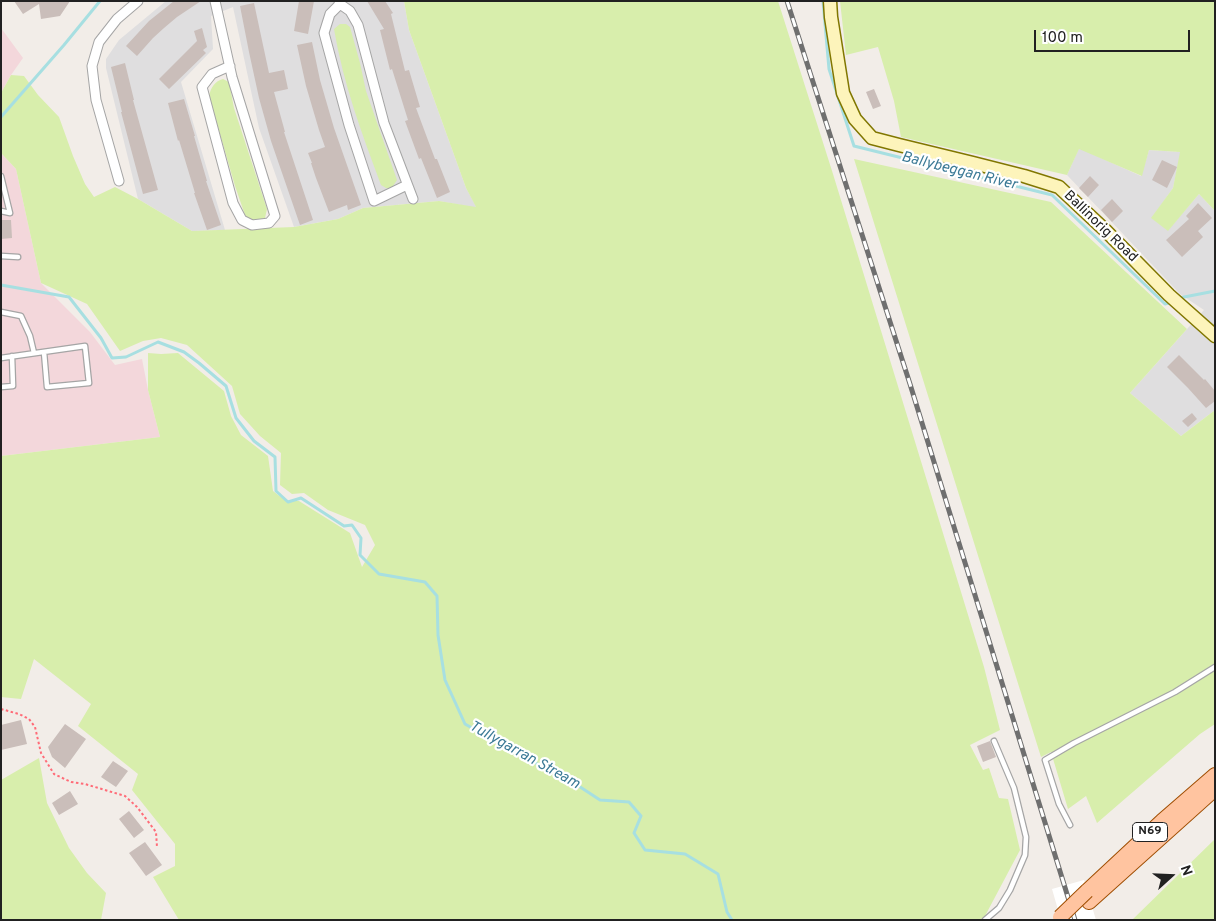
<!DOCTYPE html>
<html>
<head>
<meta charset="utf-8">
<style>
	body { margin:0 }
	#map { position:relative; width:1216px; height:921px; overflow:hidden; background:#f2ede8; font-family:Overpass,sans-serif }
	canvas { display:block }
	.frame { position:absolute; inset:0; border:2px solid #212121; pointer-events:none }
	.north { position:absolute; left:1146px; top:851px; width:50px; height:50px; -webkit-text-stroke:4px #fff; paint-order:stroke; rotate:70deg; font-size:14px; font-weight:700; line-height:20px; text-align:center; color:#212121 }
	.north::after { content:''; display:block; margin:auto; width:18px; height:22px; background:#212121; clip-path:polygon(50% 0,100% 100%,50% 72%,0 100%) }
	.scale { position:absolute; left:1034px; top:30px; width:156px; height:22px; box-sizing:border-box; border:2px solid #212121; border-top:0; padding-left:6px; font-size:15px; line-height:18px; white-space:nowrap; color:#212121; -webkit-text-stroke:4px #fff; paint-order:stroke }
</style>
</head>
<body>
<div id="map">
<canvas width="1216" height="921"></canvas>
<div class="frame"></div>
<div class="north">N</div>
<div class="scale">100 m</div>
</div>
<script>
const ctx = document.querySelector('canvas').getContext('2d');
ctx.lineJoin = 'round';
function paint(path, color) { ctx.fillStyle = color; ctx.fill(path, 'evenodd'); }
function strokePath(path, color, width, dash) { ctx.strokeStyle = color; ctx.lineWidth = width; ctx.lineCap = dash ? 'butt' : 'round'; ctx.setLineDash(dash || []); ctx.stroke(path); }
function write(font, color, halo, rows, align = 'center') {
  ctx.font = font + ' Overpass,sans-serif'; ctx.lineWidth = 4.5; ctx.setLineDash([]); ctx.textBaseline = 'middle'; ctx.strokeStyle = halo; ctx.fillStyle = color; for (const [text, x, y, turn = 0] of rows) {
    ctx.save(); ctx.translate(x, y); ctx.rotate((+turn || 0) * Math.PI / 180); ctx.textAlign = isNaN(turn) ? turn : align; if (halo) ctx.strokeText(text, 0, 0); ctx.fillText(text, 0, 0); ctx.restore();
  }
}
const residential = new Path2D(`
	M166,1H404L409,30L466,188L477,208L439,201L363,208L338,219L294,227L259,128L233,7L211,16L213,49L181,82L225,230L192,231L138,199L106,68V59L119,40Z
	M1079,148L1141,176L1149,150L1181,152L1173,188L1152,218L1168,230L1199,194L1215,211V410L1181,436L1130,393L1204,310L1180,294L1067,175Z`);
const commercial = new Path2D(`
	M1,28L23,58L11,75L1,93Z
	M1,153L16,169L41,283L90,332L115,365L142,359L148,390L160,437L1,456Z`);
const grass = new Path2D(`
	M404,1H778L833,174L984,667L1000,730L970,745L983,770L989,768L999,798L1008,799L1020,850L985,916L980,920H179L153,877L175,866V844L132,790L138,774L78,726L91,704L34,659L21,699L1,697V456L160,437L148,390V353L161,354L178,353L224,391L231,416L241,435L268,456L273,491L286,501H299L350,533L362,567L375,545L365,525L328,510L304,493L292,494L280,485L281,453L260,436L240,414L232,386L187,345L161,338L143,341L120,351L87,304L41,283L16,169L1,153V93L11,75L24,76L38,95L59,117L73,156L85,184L94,197L115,187L138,199L192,231L294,227L338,219L363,208L439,201L476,207L466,188L409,30Z
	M840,1H1215V211L1199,194L1168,231L1151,218L1173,188L1180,152L1149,150L1142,176L1079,149L1067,175L901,137L894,101L878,47L846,55Z
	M340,24H346L350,27L360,63L366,91L397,180L391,189L386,188L381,185C362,134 343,83 334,29Z
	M223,79L229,82L234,108L267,209L265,218L254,221L246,218L235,186L209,96C211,87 215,81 223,79Z
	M854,159L1051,202L1187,329L1130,393L1181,436L1215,410V724L1200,734L1097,823L1086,796L1068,809L1051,752L1041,757Z
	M39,758L47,803L69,848L87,873L106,893L101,920H1V780Z
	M1215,839V920H1132Z`);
const pier = new Path2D(`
	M1084,880L1096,920H1061L1052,889Z`);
const stream = new Path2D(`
	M823,1L829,69L854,146L1052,195L1165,304L1169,303
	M1,117L64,45L100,1
	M1,285L69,297L101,338L112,358L126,357L158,342L184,352L199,363L226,386L236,418L254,441L275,457L276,491L288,502L301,498L344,526L352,525L361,538L360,555L379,574L425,582L437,596L438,635L445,680L465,724L518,754L571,781L600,800L629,802L641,816L634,833L645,850L685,854L718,874L727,912L732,920
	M1179,298L1215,291`);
const building = new Path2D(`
	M14,1H70L60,16L41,19L39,4L23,14Z
	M174,1H201L177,17L164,28L153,38L137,56L126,46L149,21Z
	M299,1H314L308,34L294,31Z
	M367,1H385L393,13L391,14L405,71L409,70L420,107L416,108L435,159H437L450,192L437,198L421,158L419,159L405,121L408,120L392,69L390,70L380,30L384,29Z
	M254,3L269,73L284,70L288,89L274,92L285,132H284L313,220L300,225L271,141L259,98L249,52L240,6Z
	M202,28L207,47L203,50L206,53L169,89L159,79L197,41L194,31Z
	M312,42L320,80L334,128L361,205L348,210L347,205L329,212L316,178L311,163H312L308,153L325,147L319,130L306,86L297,45Z
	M125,63L134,100H133L158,190L143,194L121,112H122L111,67Z
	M874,89L881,106L873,109L866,92Z
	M184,99L195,136H194L207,181H206L221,225L207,230L194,193H195L179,140L178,141L168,103Z
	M1162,160L1177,167L1167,188L1152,180Z
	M1090,176L1099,185L1088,197L1079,188Z
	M1112,199L1123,211L1112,222L1101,210Z
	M1198,203L1212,218L1198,231L1203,237L1182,257L1166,240L1189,219L1186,216Z
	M1,220H11L12,238L1,239Z
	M1179,355L1204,380L1205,379L1215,391V401L1206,408L1188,388L1167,367Z
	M1192,413L1197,419L1188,427L1182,421Z
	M21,720L27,744L1,750V725Z
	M65,724L86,739L65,768L52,757L48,747Z
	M990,741L996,757L983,762L977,746Z
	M113,761L128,771L116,787L101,777Z
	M70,791L78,804L59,815L52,803Z
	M129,811L144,830L134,838L119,819Z
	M145,842L162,865L146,876L129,853Z`);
const path = new Path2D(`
	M1,709L19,714L29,719L35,727L41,753L54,774L71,782L85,784L125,796L137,807L156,832L157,847`);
const lane = new Path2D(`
	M1,176L10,213L1,211
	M1,256L18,257
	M1,312L21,316L30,336L34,353
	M1,358L85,346L89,383L47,387L44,352
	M1,387L13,386L12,356
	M1070,825L1059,804L1045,760L1074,743L1175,692L1215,667
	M985,920L999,908L1010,890L1025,855L1026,837L1014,788L994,741`);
const street = new Path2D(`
	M215,1L232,77L275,216L269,223L252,225L242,220L233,203L202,87L212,74L230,66
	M339,1L340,4L350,11L358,25L384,123L413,199
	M340,4L330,14L324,33L349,125L374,201L407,185
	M119,181L96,100L92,66L99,42L117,19L138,1`);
const secondary = new Path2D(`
	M830,1L831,17L843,93L855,119L872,138L899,145L973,163L1024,176L1059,187L1106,231L1169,295L1215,336`);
const primary = new Path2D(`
	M1087,891L1162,821L1215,775
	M1089,902L1215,789`);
const rail = new Path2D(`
	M787,1L910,384L1075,920`);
const primaryBridge = new Path2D(`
	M1060,917L1087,891`);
const shields = [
	[1150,832,35]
];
const shieldNames = [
	["N69",1150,832]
];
const streetNames = [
	["Ballinorig Road",1100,227,44]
];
const waterNames = [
	["Ballybeggan River",959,172,14],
	["Tullygarran Stream",524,756,29]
];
paint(residential, '#dfdedf');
paint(commercial, '#f3d7db');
paint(grass, '#d8eeac');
paint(pier, '#fff');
strokePath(stream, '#a7dfe1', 3);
paint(building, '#cabeba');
strokePath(lane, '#a5a5a5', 7);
strokePath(street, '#a5a5a5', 11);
strokePath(secondary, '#817700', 15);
strokePath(primary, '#9f4d00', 16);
strokePath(path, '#ff6c78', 2, [2.5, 2.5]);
strokePath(lane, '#fff', 4.5);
strokePath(street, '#fff', 9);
strokePath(secondary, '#fdf4bb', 12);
strokePath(primary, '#ffc4a0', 14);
strokePath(rail, '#6f6f6f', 5);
strokePath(rail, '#fff', 3, [9]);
strokePath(primaryBridge, '#9f4d00', 16, []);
strokePath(primaryBridge, '#ffc4a0', 14);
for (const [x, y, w] of shields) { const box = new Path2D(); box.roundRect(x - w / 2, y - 9.5, w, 19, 4); ctx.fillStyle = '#fff'; ctx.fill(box); strokePath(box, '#212121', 1); }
write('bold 12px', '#212121', null, shieldNames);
write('14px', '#212121', '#fff', streetNames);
write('italic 15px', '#3c7a96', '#fff', waterNames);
</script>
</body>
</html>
